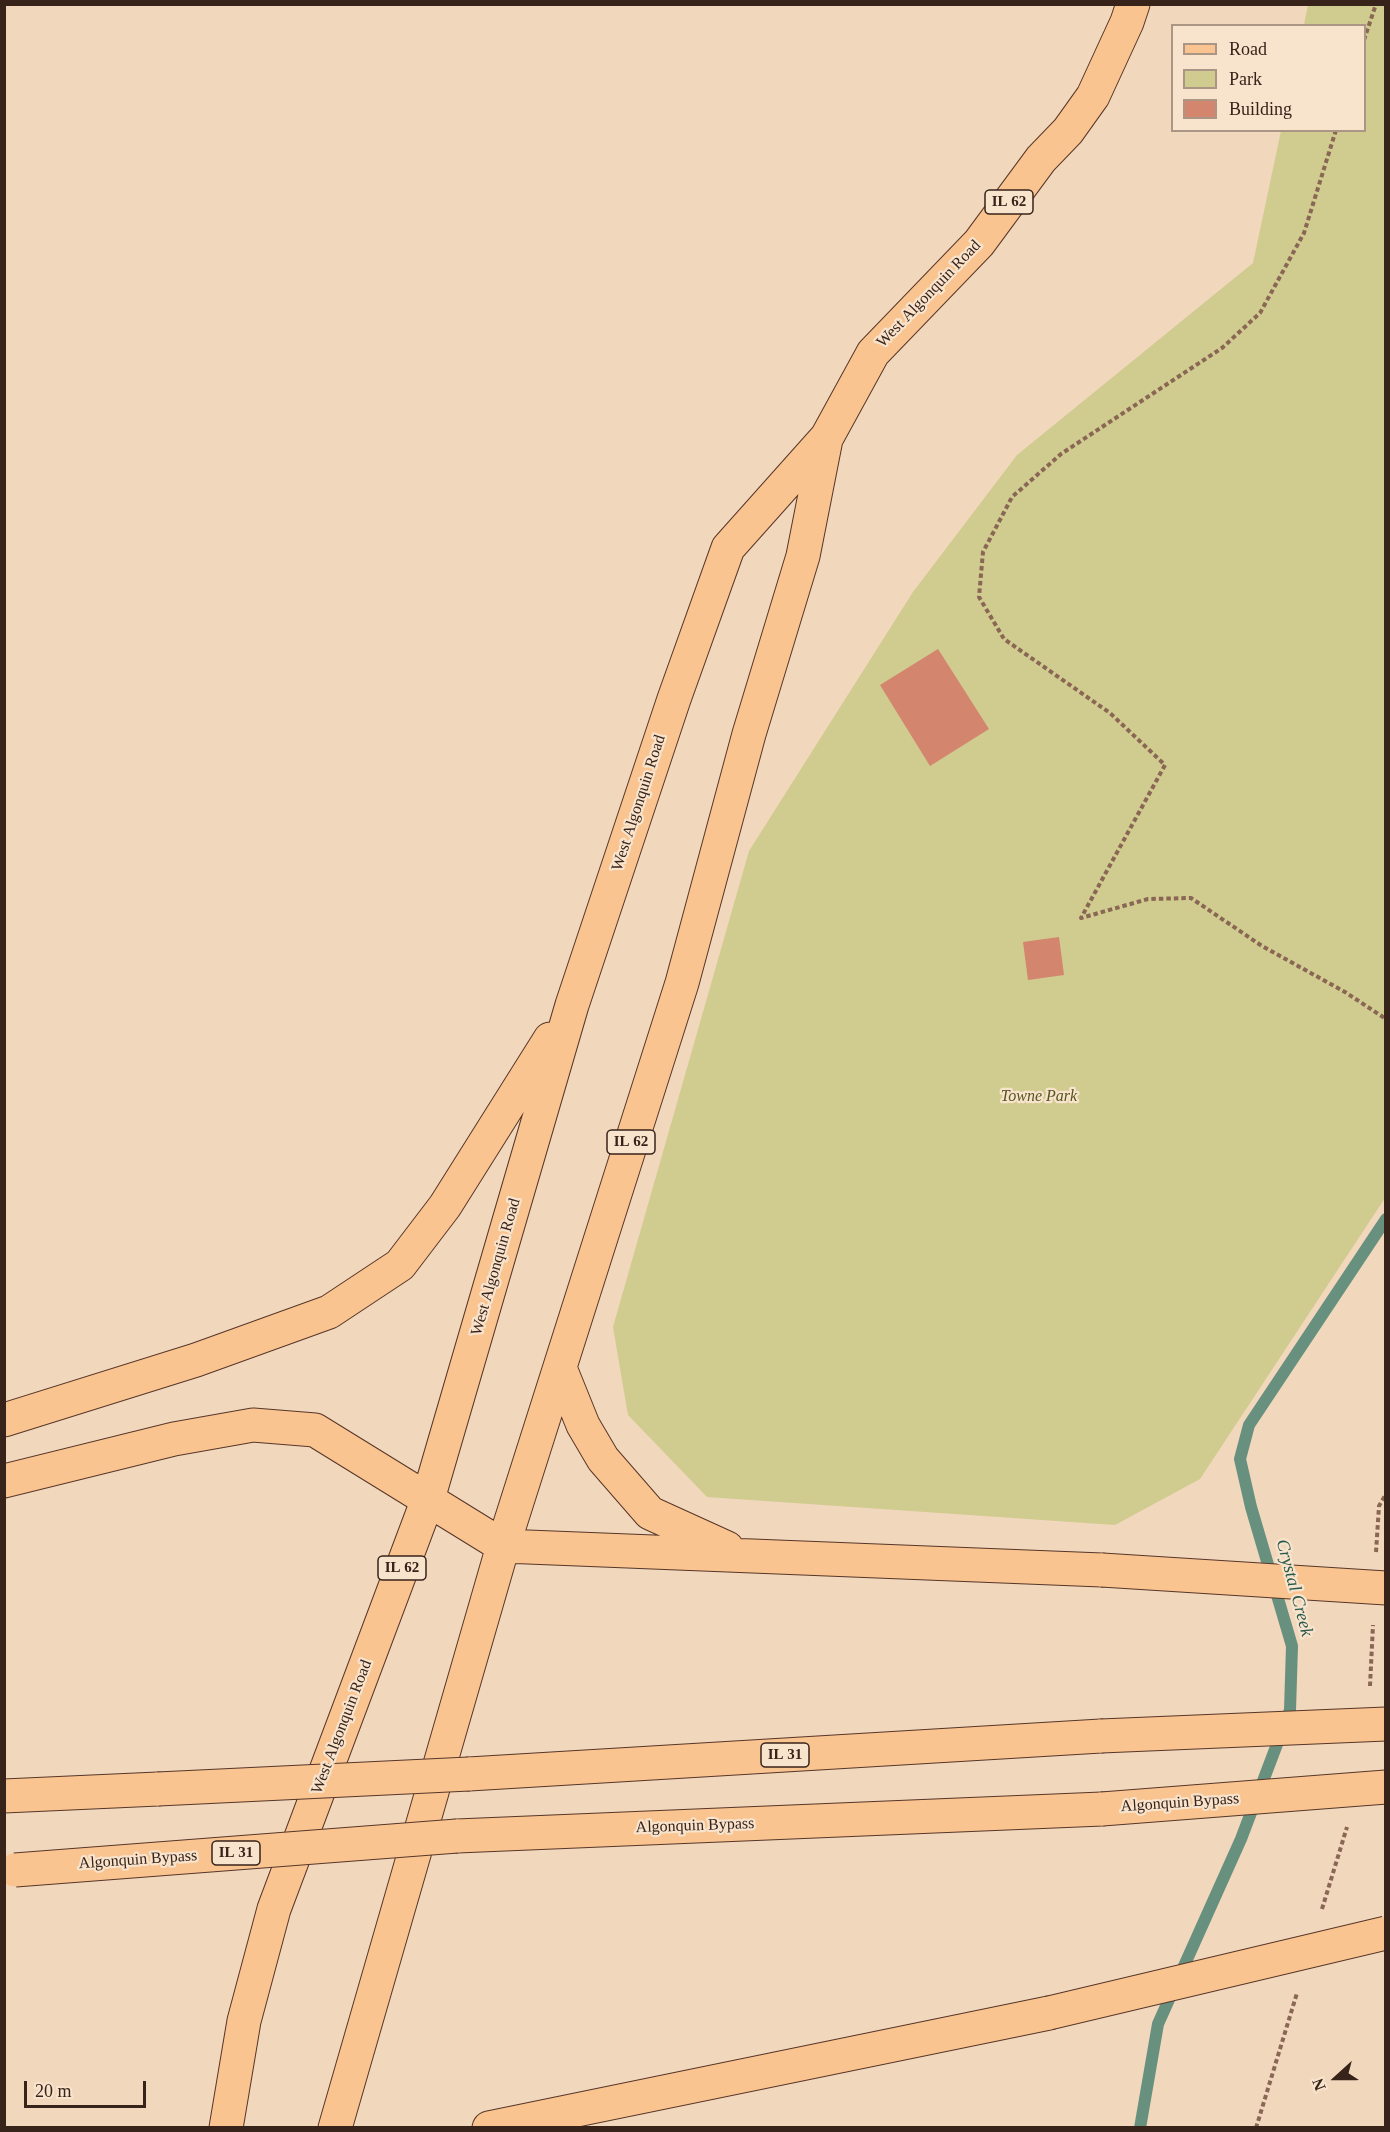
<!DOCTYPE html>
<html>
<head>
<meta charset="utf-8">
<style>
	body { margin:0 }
	#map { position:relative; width:1390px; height:2132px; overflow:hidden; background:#f1d7bc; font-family:"Times New Roman",serif }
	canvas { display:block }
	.frame { position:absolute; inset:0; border:6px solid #38231a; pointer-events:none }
	.legend { position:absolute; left:1171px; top:24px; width:195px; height:108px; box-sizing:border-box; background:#f8e3cc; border:2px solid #ab9685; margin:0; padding:8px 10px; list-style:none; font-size:18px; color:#38231a }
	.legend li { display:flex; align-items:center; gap:12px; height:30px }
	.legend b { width:30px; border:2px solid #ab9685 }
	.north { position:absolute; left:1306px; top:2048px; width:60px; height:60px; -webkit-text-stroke:4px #f8e3cc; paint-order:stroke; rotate:249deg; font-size:16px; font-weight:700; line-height:24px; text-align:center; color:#38231a }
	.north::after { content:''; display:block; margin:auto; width:21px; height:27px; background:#38231a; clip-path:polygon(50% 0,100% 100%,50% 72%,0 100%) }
	.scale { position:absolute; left:24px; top:2081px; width:122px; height:27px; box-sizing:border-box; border:3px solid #38231a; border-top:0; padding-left:8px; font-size:18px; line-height:21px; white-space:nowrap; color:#38231a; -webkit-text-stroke:4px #f8e3cc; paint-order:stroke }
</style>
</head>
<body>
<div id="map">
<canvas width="1390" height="2132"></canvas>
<div class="frame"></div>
<ul class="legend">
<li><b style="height:8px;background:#f9c48f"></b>Road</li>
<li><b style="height:16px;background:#d0cb8f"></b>Park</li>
<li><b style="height:16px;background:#d3856e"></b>Building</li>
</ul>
<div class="north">N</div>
<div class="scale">20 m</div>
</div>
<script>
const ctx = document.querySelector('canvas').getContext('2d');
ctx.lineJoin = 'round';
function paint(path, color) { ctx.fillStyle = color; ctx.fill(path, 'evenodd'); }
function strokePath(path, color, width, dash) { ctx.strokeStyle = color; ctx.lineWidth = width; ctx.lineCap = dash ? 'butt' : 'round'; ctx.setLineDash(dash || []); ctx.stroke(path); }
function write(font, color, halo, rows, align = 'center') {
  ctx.font = font + ' "Times New Roman",serif'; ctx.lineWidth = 4.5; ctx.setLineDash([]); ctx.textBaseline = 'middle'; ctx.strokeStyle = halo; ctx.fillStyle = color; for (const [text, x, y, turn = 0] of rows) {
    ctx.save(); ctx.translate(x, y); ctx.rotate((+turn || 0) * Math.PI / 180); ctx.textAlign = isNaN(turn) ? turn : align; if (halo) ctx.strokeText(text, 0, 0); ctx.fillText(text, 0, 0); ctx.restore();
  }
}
const green = new Path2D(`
	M1308,5H1385V1198L1200,1479L1115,1525L707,1497L628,1415L613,1327L749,851L913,592L1017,455L1253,263L1281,131L1364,130V26L1304,25Z`);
const stream = new Path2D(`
	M1140,2128L1158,2024L1241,1839L1290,1710L1292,1646L1251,1507L1240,1459L1249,1425L1386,1219`);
const building = new Path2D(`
	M938,649L989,729L930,766L880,685Z
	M1059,937L1064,975L1028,980L1023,942Z`);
const path = new Path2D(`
	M1364,40L1376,4
	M1336,130L1304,233L1260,313L1222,348L1061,454L1012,497L983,552L979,597L1004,639L1110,713L1165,765L1081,918L1148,899L1191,898L1262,946L1345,992L1386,1019
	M1376,1552L1379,1506L1386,1494
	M1370,1686L1373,1625
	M1322,1909L1347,1827
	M1256,2128L1297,1993`);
const major = new Path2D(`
	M560,1368L583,1425L603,1459L650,1513L727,1548
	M4,1420L196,1360L329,1312L400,1265L445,1206L550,1039
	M4,1481L174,1439L253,1425L315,1430L503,1546L1102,1570
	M469,1774L1101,1736
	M4,1796L158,1789
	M457,1836L1102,1809
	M226,2128L244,2021L274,1909L428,1499L572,1005L674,699L728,548L827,437L873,353L979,243L1041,159L1068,131L1093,96L1127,22L1133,4
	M335,2128L503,1546L682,983L749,734L803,556L826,439
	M489,2128L1049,2013`);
const majorBridge = new Path2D(`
	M1102,1570L1386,1588
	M1101,1736L1386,1724
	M158,1789L469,1774
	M1102,1809L1386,1787
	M15,1870L457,1836
	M1049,2013L1386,1933`);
const shields = [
	[1009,202,48],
	[631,1142,48],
	[402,1568,48],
	[785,1755,48],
	[236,1853,48]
];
const shieldNames = [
	["IL 62",1009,202],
	["IL 62",631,1142],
	["IL 62",402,1568],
	["IL 31",785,1755],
	["IL 31",236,1853]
];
const streetNames = [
	["West Algonquin Road",929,294,-46],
	["West Algonquin Road",639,803,-72],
	["West Algonquin Road",496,1267,-74],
	["West Algonquin Road",342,1727,-69],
	["Algonquin Bypass",1180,1803,-4],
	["Algonquin Bypass",695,1826,-2],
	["Algonquin Bypass",138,1860,-4]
];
const parkNames = [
	["Towne Park",1039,1097]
];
const waterNames = [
	["Crystal Creek",1294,1588,75]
];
paint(green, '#d0cb8f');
strokePath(stream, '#67907e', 12);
paint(building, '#d3856e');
strokePath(major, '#573629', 35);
strokePath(path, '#8a6654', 4, [4.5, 3]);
strokePath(major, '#f9c48f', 33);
strokePath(majorBridge, '#573629', 35, []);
strokePath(majorBridge, '#f9c48f', 33);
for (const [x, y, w] of shields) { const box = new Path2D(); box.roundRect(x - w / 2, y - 12, w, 24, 4.5); ctx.fillStyle = '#f8e3cc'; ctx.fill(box); strokePath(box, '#38231a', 1.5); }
write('bold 15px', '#38231a', null, shieldNames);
write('16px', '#38231a', '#f8e3cc', streetNames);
write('italic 16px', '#53561f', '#f8e3cc', parkNames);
write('italic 18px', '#28594d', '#f8e3cc', waterNames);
</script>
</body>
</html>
